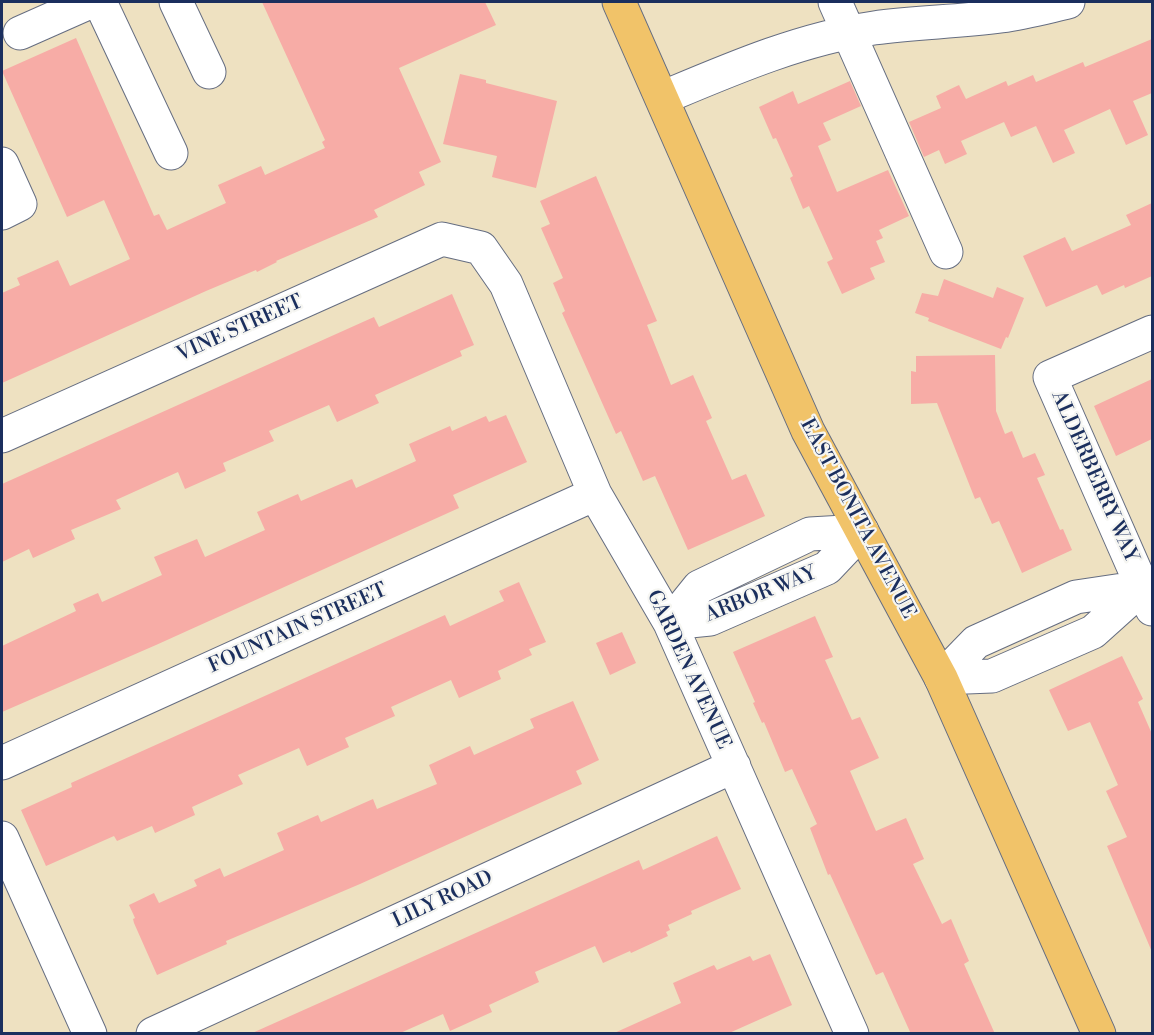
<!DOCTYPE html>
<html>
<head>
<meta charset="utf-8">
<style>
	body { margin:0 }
	#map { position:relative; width:1154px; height:1035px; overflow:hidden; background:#eee1c1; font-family:"Libre Bodoni",serif }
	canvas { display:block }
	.frame { position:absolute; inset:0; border:3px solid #1b2f5e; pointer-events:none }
</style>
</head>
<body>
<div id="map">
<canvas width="1154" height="1035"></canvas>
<div class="frame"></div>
</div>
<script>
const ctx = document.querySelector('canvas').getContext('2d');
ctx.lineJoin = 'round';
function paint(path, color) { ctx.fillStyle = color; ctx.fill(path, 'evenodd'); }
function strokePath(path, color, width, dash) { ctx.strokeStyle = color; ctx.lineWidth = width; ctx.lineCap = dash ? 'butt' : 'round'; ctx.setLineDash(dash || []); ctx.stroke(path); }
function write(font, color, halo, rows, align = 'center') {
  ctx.font = font + ' "Libre Bodoni",serif'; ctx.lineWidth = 4.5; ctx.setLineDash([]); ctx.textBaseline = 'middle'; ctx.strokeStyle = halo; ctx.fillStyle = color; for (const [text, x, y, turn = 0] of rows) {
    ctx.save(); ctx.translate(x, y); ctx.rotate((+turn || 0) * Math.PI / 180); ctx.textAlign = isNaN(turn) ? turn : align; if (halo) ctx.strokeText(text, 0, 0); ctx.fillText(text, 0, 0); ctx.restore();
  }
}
const building = new Path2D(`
	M262,2H485L496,25L399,68L441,162L419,172L425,185L374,210L378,217L276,261L277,262L257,272L256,270L206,291L2,383V293L20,285L17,278L58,260L70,286L130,259L104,200L67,217L2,71L76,38L154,216L159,214L167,230L226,203L218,185L261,166L265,175L325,148L322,142L325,140Z
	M1152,39V93L1133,101L1148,135L1126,145L1110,109L1064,130L1075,153L1053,163L1036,126L1011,137L1004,122L961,141L967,154L945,164L939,150L924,157L909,122L941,108L936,96L959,85L966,99L1006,81L1008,86L1033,75L1036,82L1083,62L1085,67Z
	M460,74L486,80V83L557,101L536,188L492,177L497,156L443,144Z
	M850,81L861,106L823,123L831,140L818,146L837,192L888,170L909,216L879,230L883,238L876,241L885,262L870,268L875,279L842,294L827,262L833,259L809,206L803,209L790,178L793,176L776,138L773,139L759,107L793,91L798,104Z
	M596,176L657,321L647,325L671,385L693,375L712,418L706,421L732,480L746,474L765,516L688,550L655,476L643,481L621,431L616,434L562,313L565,311L553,283L563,278L541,228L550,224L540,201Z
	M1152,203V276L1125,288L1124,285L1102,295L1097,285L1046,307L1023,256L1065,237L1072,251L1131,225L1126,215Z
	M944,279L993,298L997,287L1024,298L1008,338L1006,337L1001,349L928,321L929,318L915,313L922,293L938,296Z
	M452,294L474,345L460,351L462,356L375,395L379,403L337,422L329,405L269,431L274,441L223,463L226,471L185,489L178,472L116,500L121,509L71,530L75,539L33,558L29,549L2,562V484L374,317L379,327Z
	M995,355L996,411L1005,434L1012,431L1023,458L1035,453L1045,475L1037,478L1060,530L1063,529L1072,550L1022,573L999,521L992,524L980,497L975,499L937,403L911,404V371L916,372V356Z
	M1152,379V439L1116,456L1094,406Z
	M506,415L527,462L453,495L459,508L156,645L2,712V646L76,611L73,604L98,593L102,602L162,575L154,557L197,539L205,557L265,530L257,512L298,494L301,501L352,479L356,488L416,461L409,444L450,426L452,431L486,416L489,422Z
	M519,582L546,642L529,649L532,655L498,671L501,679L459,698L451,680L391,707L395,716L345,738L349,747L307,766L299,748L238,775L243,784L192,807L195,815L155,833L152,826L117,841L114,836L46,866L21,810L72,787L71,783L445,615L450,626L504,601L499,591Z
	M815,616L833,657L825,660L852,720L860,717L879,758L850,771L876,831L906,818L924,859L913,864L942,924L951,919L969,961L964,964L995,1034H911L883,972L876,975L830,874L828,875L810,828L817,824L792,769L785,772L764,722L762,723L753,703L755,702L733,652Z
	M622,632L636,663L610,675L596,643Z
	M1122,656L1143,699L1138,702L1152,734V952L1107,846L1127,837L1106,791L1118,785L1090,722L1068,731L1049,690Z
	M573,701L599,760L576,771L582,784L360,884L226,941L227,944L157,975L134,923L133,919L135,918L129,905L154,893L159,903L197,886L194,880L220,868L224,877L284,850L277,833L318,815L321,822L373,799L377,809L437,784L429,765L470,746L474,755L534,728L530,719Z
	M717,836L741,889L691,911L692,914L668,925L670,930L666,932L668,936L631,953L630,951L603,963L595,946L535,972L539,982L489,1005L492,1012L450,1031L443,1014L398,1034H250L639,860L643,870Z
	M770,954L792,1005L727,1034H612L681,1003L673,983L714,965L717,970L750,956L753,961Z`);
const minor = new Path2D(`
	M100,2L171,153
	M176,2L209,72
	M835,2L946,252
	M20,33L90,2
	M662,98C731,69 800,39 874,28C916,22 959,22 1001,16C1024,13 1046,7 1068,2
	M2,164L20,204L2,213
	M1152,332L1050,377L1152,609
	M2,436L442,239L481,248L506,284L595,494L670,623L852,1034
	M862,531L827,568L710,619L670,623L699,587L810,534Z
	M941,678L992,676L1093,632L1143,587
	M941,678L976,642L1076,597L1143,587
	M2,763L595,494
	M2,838L90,1034
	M153,1034L734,766`);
const major = new Path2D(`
	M619,2L808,431L941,678L1099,1034`);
const streetNames = [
	["VINE STREET",240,329,-24],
	["ALDERBERRY WAY",1094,477,66],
	["EAST BONITA AVENUE",857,519,62],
	["ARBOR WAY",761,595,-22],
	["FOUNTAIN STREET",298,629,-24],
	["GARDEN AVENUE",688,670,65],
	["LILY ROAD",443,900,-25]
];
paint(building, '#f7aca6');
strokePath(minor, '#656d81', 35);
strokePath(major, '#656d81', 35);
strokePath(minor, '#fff', 33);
strokePath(major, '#f1c369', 33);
write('20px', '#1b2f5e', '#f6f6f2', streetNames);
</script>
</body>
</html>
